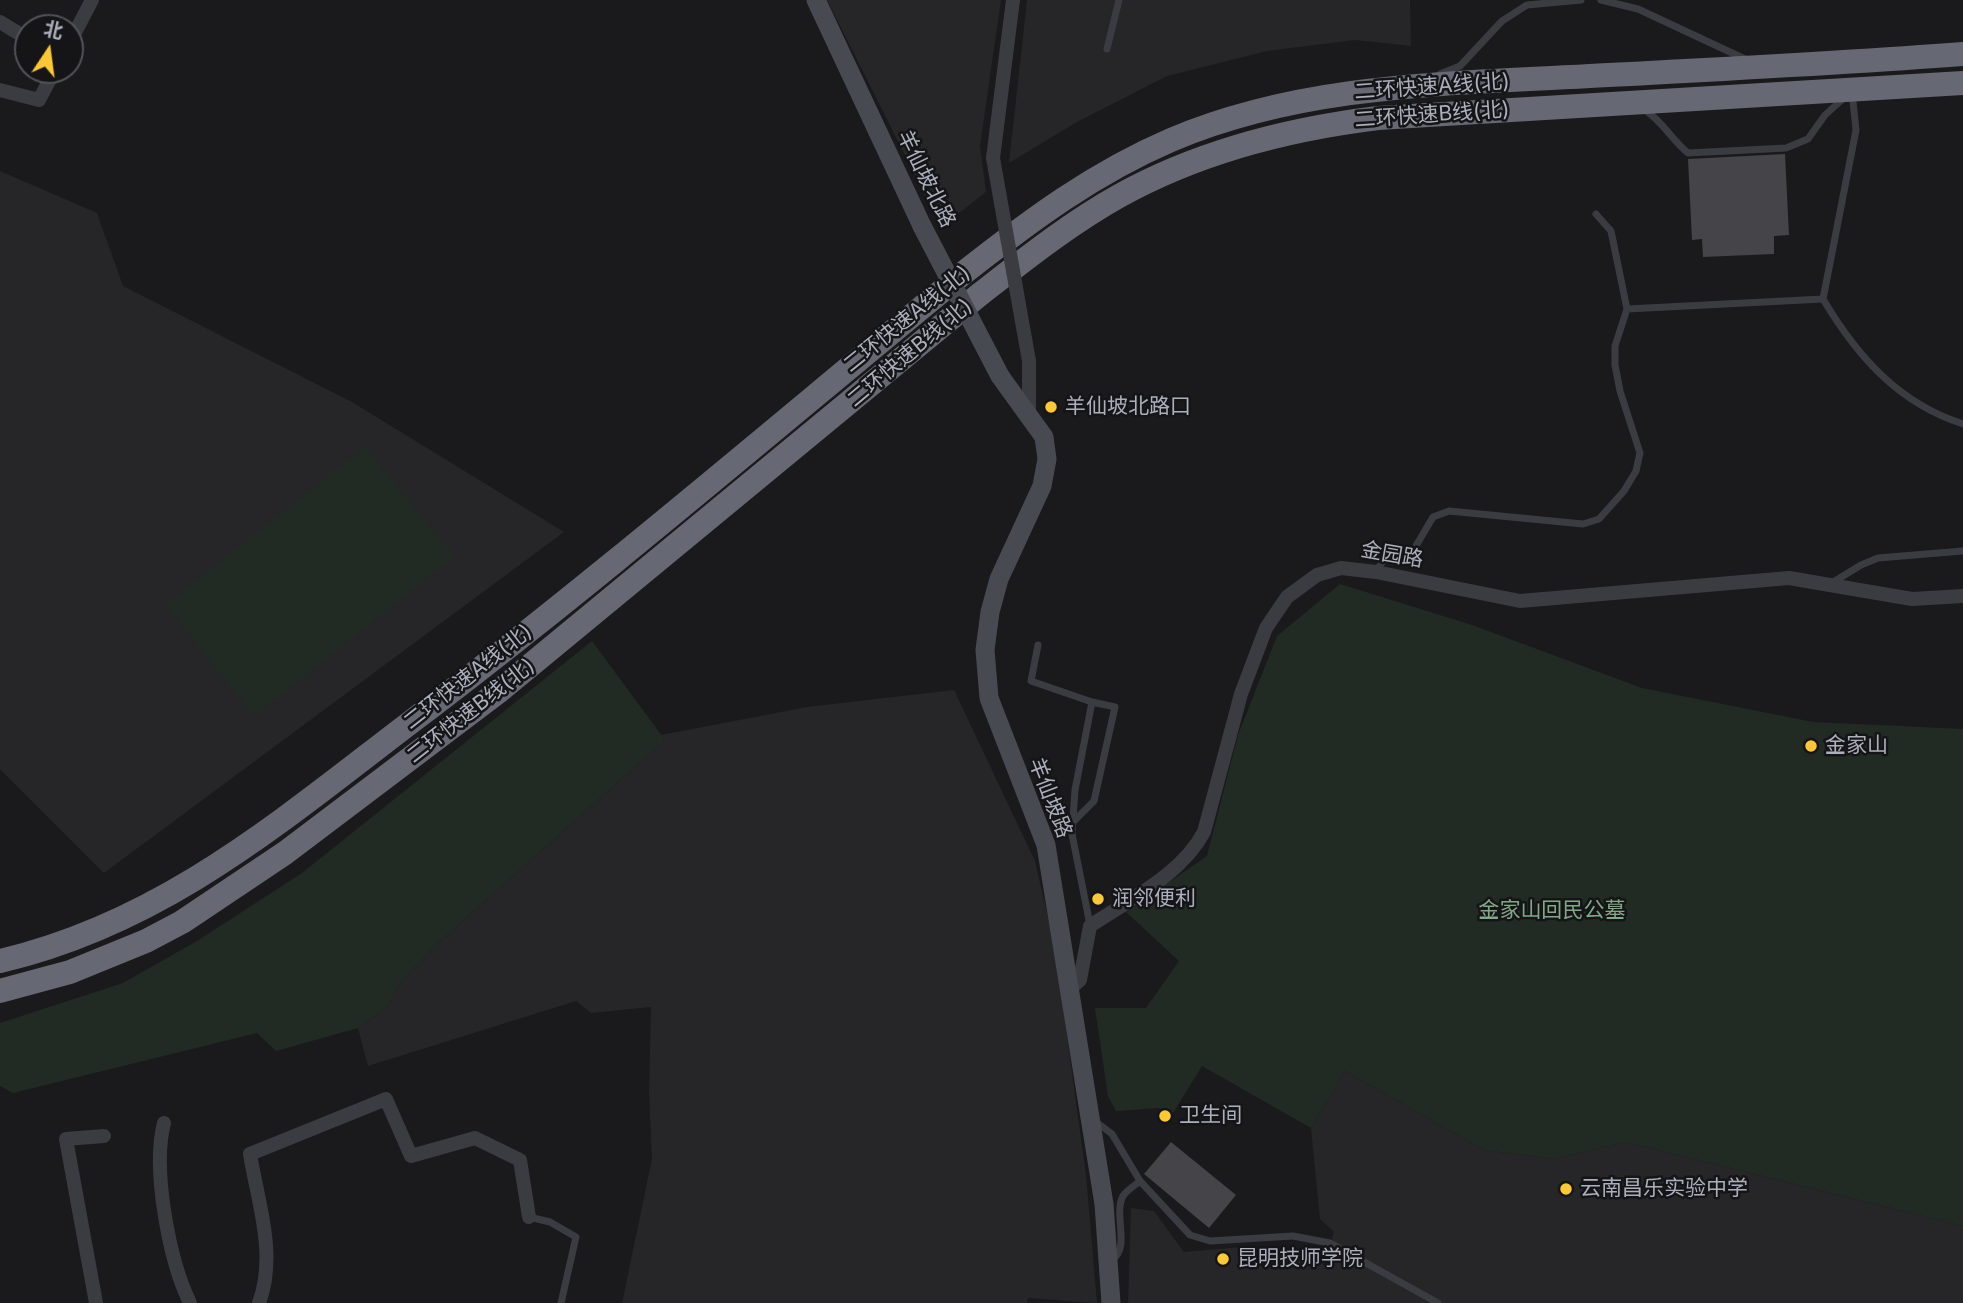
<!DOCTYPE html>
<html>
<head>
<meta charset="utf-8">
<style>
	body { margin:0 }
	#map { position:relative; width:1963px; height:1303px; overflow:hidden; background:#1a1a1c; font-family:Inter,"Noto Sans SC",sans-serif }
	canvas { display:block }
	.north { position:absolute; left:14px; top:14px; width:70px; height:70px; box-sizing:border-box; background:#151517; border:2px solid #515359; border-radius:50%; rotate:13deg; font-size:19px; font-weight:700; line-height:28px; text-align:center; color:#acafbc }
	.north::after { content:''; display:block; margin:auto; width:24px; height:32px; background:#fcc833; clip-path:polygon(50% 0,100% 100%,50% 72%,0 100%) }
</style>
</head>
<body>
<div id="map">
<canvas width="1963" height="1303"></canvas>
<div class="north">北</div>
</div>
<script>
const ctx = document.querySelector('canvas').getContext('2d');
ctx.lineJoin = 'round';
function paint(path, color) { ctx.fillStyle = color; ctx.fill(path, 'evenodd'); }
function strokePath(path, color, width, dash) { ctx.strokeStyle = color; ctx.lineWidth = width; ctx.lineCap = dash ? 'butt' : 'round'; ctx.setLineDash(dash || []); ctx.stroke(path); }
function write(font, color, halo, rows, align = 'center') {
  ctx.font = font + ' Inter,"Noto Sans SC",sans-serif'; ctx.lineWidth = 5; ctx.setLineDash([]); ctx.textBaseline = 'middle'; ctx.strokeStyle = halo; ctx.fillStyle = color; for (const [text, x, y, turn = 0] of rows) {
    ctx.save(); ctx.translate(x, y); ctx.rotate((+turn || 0) * Math.PI / 180); ctx.textAlign = isNaN(turn) ? turn : align; if (halo) ctx.strokeText(text, 0, 0); ctx.fillText(text, 0, 0); ctx.restore();
  }
}
const built = new Path2D(`
	M827,0H1001L980,146L986,192L941,227Z
	M1027,0H1410L1411,46L1355,40L1267,51L1167,76L1077,122L1009,163Z
	M0,171L97,213L123,286L352,402L564,532L104,873L0,769Z
	M954,690L1035,861L1055,948L1086,1175L1097,1303L1028,1298L1027,1303H622L652,1159L649,1093L651,1007L591,1013L576,1001L368,1066L358,1028L387,1007L401,982L438,943L665,740L661,735L807,707Z
	M1345,1071L1484,1150L1554,1159L1626,1142L1963,1226V1303H1128L1131,1208L1154,1211L1184,1252L1253,1246L1309,1253L1324,1265L1334,1232L1320,1219L1311,1128Z`);
const green = new Path2D(`
	M365,447L454,557L255,716L166,605Z
	M1340,584L1472,625L1642,688L1813,722L1963,729V1226L1626,1142L1554,1159L1484,1150L1345,1071L1311,1128L1202,1066L1173,1113L1158,1108L1116,1111L1108,1096L1095,1008H1146L1179,961L1126,912L1207,856L1238,735L1277,636Z
	M592,641L665,740L438,943L401,982L387,1007L358,1028L276,1051L257,1033L13,1093L0,1086V1023L123,983L197,941L302,873Z`);
const building = new Path2D(`
	M1785,154L1789,235L1774,236V254L1703,257L1702,239L1692,240L1688,159Z
	M1171,1142L1236,1195L1209,1228L1144,1174Z`);
const lane = new Path2D(`
	M1601,0L1638,9L1745,59
	M1107,49L1119,0
	M1440,74L1460,66L1502,21L1527,5L1581,0
	M1645,110C1663,122 1672,140 1688,153L1786,148L1808,139L1825,115L1845,97
	M1823,299C1857,356 1898,403 1963,424
	M1627,309L1823,299L1856,130L1852,92
	M1376,571L1387,556L1413,551L1433,517L1449,511L1583,524L1599,519L1624,491L1636,471L1640,453L1620,391L1615,365V346L1627,309L1611,231L1596,214
	M1830,584L1861,565L1878,558L1963,551
	M1038,645L1031,681L1092,702L1075,790L1072,834L1090,925
	M1072,823L1094,801L1115,707L1092,702
	M1092,1119L1112,1134L1140,1181
	M529,1217L550,1222L576,1237L561,1303
	M1112,1260C1131,1247 1113,1215 1123,1196C1127,1190 1134,1186 1140,1181L1190,1235L1210,1241L1293,1236L1330,1243L1438,1303`);
const street = new Path2D(`
	M0,22L28,39
	M70,42L92,0
	M0,90L39,100L55,70
	M993,158L1013,0
	M1029,361V413
	M1070,989L1080,980L1090,926C1130,899 1181,875 1204,832L1241,694L1266,628L1287,597L1317,575L1341,568L1376,572L1520,601L1789,578L1912,599L1963,596
	M164,1123C152,1169 169,1260 190,1303
	M96,1303L66,1139L104,1136
	M259,1303C277,1255 258,1203 250,1154L386,1099L411,1156L475,1138L520,1160L529,1217`);
const secondary = new Path2D(`
	M816,0L922,226
	M1000,376L1044,437L1047,459L1042,486L999,579L990,612L985,650L989,698L1046,845L1104,1204L1111,1303`);
const highway = new Path2D(`
	M0,961C163,923 281,821 411,722C601,578 782,422 966,271C1031,220 1094,173 1171,140C1298,86 1436,84 1571,77C1702,70 1833,64 1963,54
	M0,991L70,972L146,941L182,922L285,853L498,692L979,295C1024,260 1069,224 1119,196C1198,152 1288,129 1378,118L1963,83`);
const streetBridge = new Path2D(`
	M993,158L1029,361`);
const secondaryBridge = new Path2D(`
	M922,226L1000,376`);
const markers = [
	[1051,407,7,"#fcc833"],
	[1811,746,7,"#fcc833"],
	[1098,899,7,"#fcc833"],
	[1165,1116,7,"#fcc833"],
	[1566,1189,7,"#fcc833"],
	[1223,1259,7,"#fcc833"]
];
const streetNames = [
	["二环快速A线(北)",1432,87,-4],
	["二环快速B线(北)",1432,115,-4],
	["羊仙坡北路",926,179,64],
	["二环快速A线(北)",907,319,-39],
	["二环快速B线(北)",910,353,-40],
	["金园路",1392,555,10],
	["二环快速A线(北)",468,677,-38],
	["二环快速B线(北)",471,711,-38],
	["羊仙坡路",1050,798,69]
];
const poiNames = [
	["羊仙坡北路口",1065,407],
	["金家山",1825,746],
	["润邻便利",1112,899],
	["卫生间",1179,1116],
	["云南昌乐实验中学",1580,1189],
	["昆明技师学院",1237,1259]
];
const parkNames = [
	["金家山回民公墓",1552,911]
];
paint(built, '#262629');
paint(green, '#212b23');
paint(building, '#444449');
strokePath(lane, '#3b3b42', 7);
strokePath(street, '#3b3b42', 14);
strokePath(secondary, '#484a52', 19);
strokePath(highway, '#666973', 24);
strokePath(streetBridge, '#3b3b42', 14);
strokePath(secondaryBridge, '#484a52', 19);
for (const [x, y, r, color] of markers) { const dot = new Path2D(); dot.arc(x, y, r, 0, 2 * Math.PI); ctx.fillStyle = color; ctx.fill(dot); strokePath(dot, '#151517', 2.5); }
write('21px', '#acafbc', '#151517', streetNames);
write('21px', '#acafbc', '#151517', poiNames, 'left');
write('21px', '#82a887', '#151517', parkNames);
</script>
</body>
</html>
